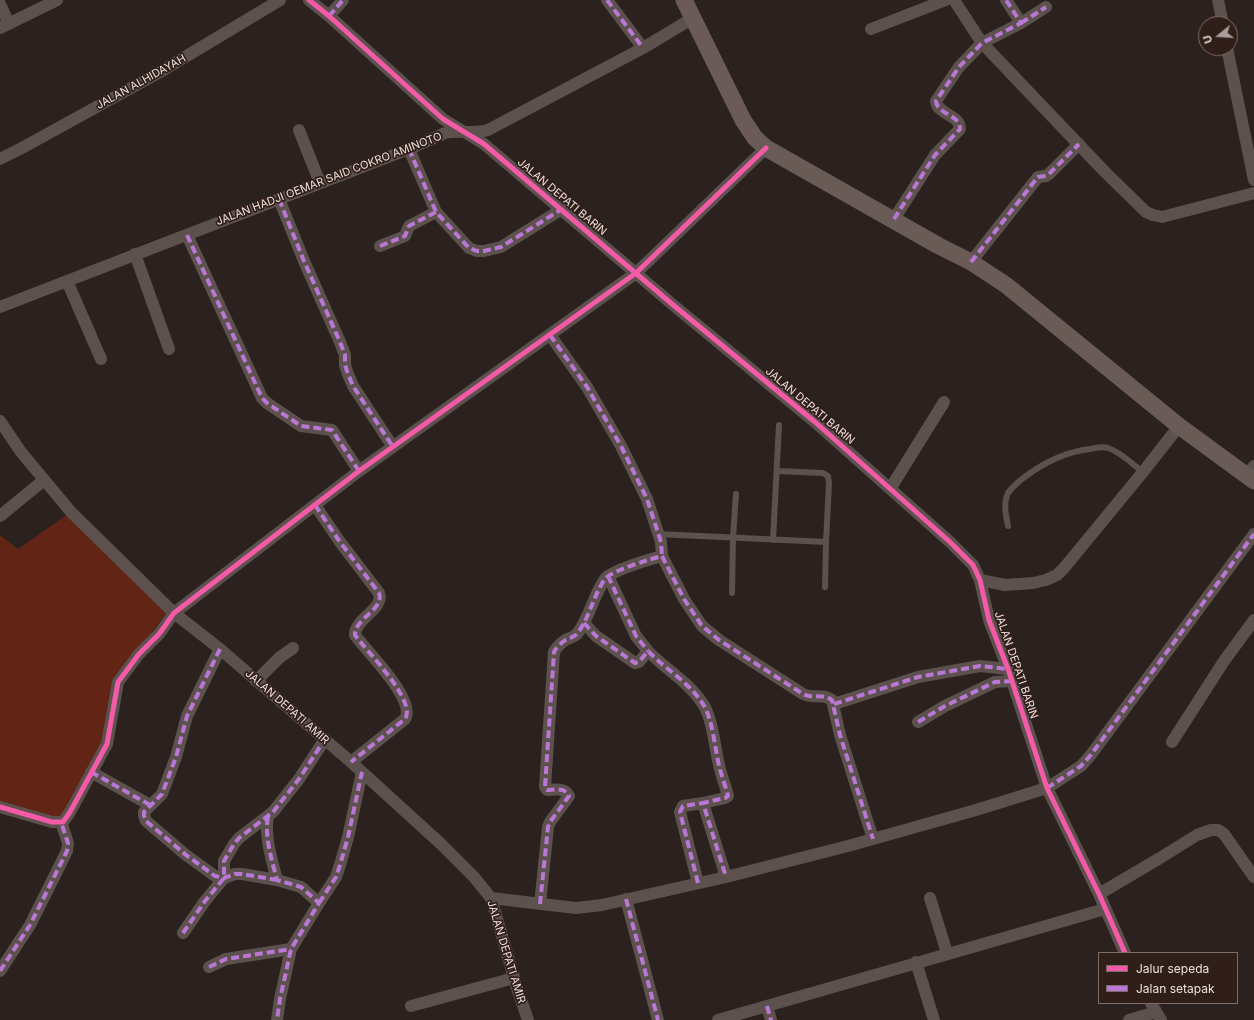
<!DOCTYPE html>
<html>
<head>
<meta charset="utf-8">
<style>
	body { margin:0 }
	#map { position:relative; width:1254px; height:1020px; overflow:hidden; background:#2b211e; font-family:Inter,sans-serif }
	canvas { display:block }
	.legend { position:absolute; left:1098px; top:952px; width:140px; height:52px; box-sizing:border-box; background:#301e19; border:1px solid #7c6c67; margin:0; padding:5px 7px; list-style:none; font-size:12px; color:#eee0dd }
	.legend li { display:flex; align-items:center; gap:8px; height:20px }
	.legend b { width:20px; border:1px solid #7c6c67 }
	.north { position:absolute; left:1198px; top:16px; width:40px; height:40px; box-sizing:border-box; background:#301e19; border:1px solid #7c6c67; border-radius:50%; rotate:252deg; font-size:11px; font-weight:700; line-height:16px; text-align:center; color:#eee0dd }
	.north::after { content:''; display:block; margin:auto; width:14px; height:18px; background:#aa9d9a; clip-path:polygon(50% 0,100% 100%,50% 72%,0 100%) }
</style>
</head>
<body>
<div id="map">
<canvas width="1254" height="1020"></canvas>
<ul class="legend">
<li><b style="height:5px;background:#f35aa7"></b>Jalur sepeda</li>
<li><b style="height:5px;background:#ba77d6"></b>Jalan setapak</li>
</ul>
<div class="north">U</div>
</div>
<script>
const ctx = document.querySelector('canvas').getContext('2d');
ctx.lineJoin = 'round';
function paint(path, color) { ctx.fillStyle = color; ctx.fill(path, 'evenodd'); }
function strokePath(path, color, width, dash) { ctx.strokeStyle = color; ctx.lineWidth = width; ctx.lineCap = dash ? 'butt' : 'round'; ctx.setLineDash(dash || []); ctx.stroke(path); }
function write(font, color, halo, rows, align = 'center') {
  ctx.font = font + ' Inter,sans-serif'; ctx.lineWidth = 3.5; ctx.setLineDash([]); ctx.textBaseline = 'middle'; ctx.strokeStyle = halo; ctx.fillStyle = color; for (const [text, x, y, turn = 0] of rows) {
    ctx.save(); ctx.translate(x, y); ctx.rotate((+turn || 0) * Math.PI / 180); ctx.textAlign = isNaN(turn) ? turn : align; if (halo) ctx.strokeText(text, 0, 0); ctx.fillText(text, 0, 0); ctx.restore();
  }
}
const green = new Path2D(`
	M71,512L170,608L137,652L120,678L106,744L66,819L7,809L0,804V535L18,549Z`);
const service = new Path2D(`
	M777,471L823,473L828,476L829,483L826,542L825,587
	M1008,526C1006,516 1003,503 1008,493C1013,486 1019,481 1026,476C1045,462 1065,452 1090,449C1095,448 1102,446 1108,448C1121,452 1132,464 1143,472
	M658,534L826,542
	M773,540L779,425
	M732,593L733,538L736,494`);
const minor = new Path2D(`
	M309,0L329,16L443,119L484,144L672,304L815,422L950,542L973,565L980,580L989,620L1008,669L1047,788L1099,894L1125,953
	M607,0L643,48
	M954,0L982,43L1105,172L1146,212L1153,215L1162,217L1254,193
	M1218,0L1223,24
	M0,4L9,24
	M329,16L343,0
	M1021,23L1046,7
	M0,28L57,0
	M871,29L946,0
	M1227,48L1254,180
	M299,130L320,183
	M409,149L436,212L469,248L477,251H484L501,247L562,209
	M0,159L20,149L160,72L280,0
	M279,199L304,261L340,342L345,355V365L348,374L353,386L393,447
	M894,219L935,155L960,129C960,114 937,115 936,101L959,67L982,43L1021,23L1006,0
	M187,235L262,398L267,403L301,426L332,430L359,471
	M380,246L405,236L409,226L436,212
	M135,254L169,349
	M971,262L1038,177L1046,176L1049,174L1079,144
	M67,281L101,359
	M0,307L409,149L445,133C459,130 474,134 488,130L643,48L693,18
	M550,335L587,387L621,446L647,499L661,542L662,556
	M0,421L21,452L71,512L174,613L220,649L351,762L441,844L474,877L491,898L517,988L528,1020
	M1246,475L1254,466
	M890,489L944,402
	M315,505L340,542L379,593C385,609 354,619 355,635C366,651 417,700 405,719L351,762
	M0,516L44,480
	M608,576L636,636L648,651
	M980,580L1005,585L1033,583L1046,580L1057,575L1064,568L1143,472L1179,426
	M584,623L596,636L635,663L639,662L648,651C665,669 689,682 703,704C713,719 715,751 720,769C722,778 726,787 728,796L725,798L703,803L726,877
	M220,649L187,716L176,757L162,794L144,812V816L146,821L186,855L215,876L224,878L235,874H242L277,880
	M256,681L279,658L293,648
	M834,704L918,677L980,666L1008,669
	M918,722L945,706L995,682L1011,681
	M1172,742L1224,661L1254,620
	M91,772L150,805
	M0,807L52,822H63L70,812L107,744L118,682L139,654L159,634L174,613L359,471L636,273L766,148
	M268,817C264,835 272,861 277,880L301,887L319,903L291,949L280,999L277,1020
	M698,883L680,812L683,806L703,803
	M1099,894L1160,858L1197,835L1211,830H1218L1224,834L1254,877
	M491,898L576,908L602,905L726,877L848,846L976,810L1047,788L1081,766L1090,756L1254,534
	M930,898L947,953
	M626,899L658,1020
	M319,903L336,877L340,865L348,837L362,772
	M540,904L548,827L550,822L569,796C565,787 555,790 547,790L545,787L554,652C556,648 560,644 564,641C568,638 573,638 577,634C590,617 593,596 605,579C612,570 651,559 662,556L684,599L702,626L719,640L803,694C813,699 823,693 832,700L840,735L873,839
	M183,933L205,901L224,878V861L234,844L239,838L273,812L299,779L325,739
	M916,962L934,1020
	M209,967L226,959L291,949
	M0,971L30,925L67,851L68,843L61,822
	M1151,1003L1161,1020
	M411,1006L514,978
	M767,1006L771,1020
	M718,1020L1105,909
	M1129,1020L1156,1012`);
const secondary = new Path2D(`
	M684,0L743,120L755,138L766,148L939,246L971,262L1006,285L1179,426L1254,481`);
const quiet = new Path2D(`
	M607,0L643,48
	M329,16L343,0
	M1021,23L1046,7
	M409,149L436,212L469,248L477,251H484L501,247L562,209
	M279,199L304,261L340,342L345,355V365L348,374L353,386L393,447
	M894,219L935,155L960,129C960,114 937,115 936,101L959,67L982,43L1021,23L1006,0
	M187,235L262,398L267,403L301,426L332,430L359,471
	M380,246L405,236L409,226L436,212
	M971,262L1038,177L1046,176L1049,174L1079,144
	M550,335L587,387L621,446L647,499L661,542L662,556
	M315,505L340,542L379,593C385,609 354,619 355,635C366,651 417,700 405,719L351,762
	M608,576L636,636L648,651
	M584,623L596,636L635,663L639,662L648,651C665,669 689,682 703,704C713,719 715,751 720,769C722,778 726,787 728,796L725,798L703,803L726,877
	M220,649L187,716L176,757L162,794L144,812V816L146,821L186,855L215,876L224,878L235,874H242L277,880
	M834,704L918,677L980,666L1008,669
	M918,722L945,706L995,682L1011,681
	M91,772L150,805
	M1047,788L1081,766L1090,756L1254,534
	M268,817C264,835 272,861 277,880L301,887L319,903L291,949L280,999L277,1020
	M698,883L680,812L683,806L703,803
	M626,899L658,1020
	M319,903L336,877L340,865L348,837L362,772
	M540,904L548,827L550,822L569,796C565,787 555,790 547,790L545,787L554,652C556,648 560,644 564,641C568,638 573,638 577,634C590,617 593,596 605,579C612,570 651,559 662,556L684,599L702,626L719,640L803,694C813,699 823,693 832,700L840,735L873,839
	M183,933L205,901L224,878V861L234,844L239,838L273,812L299,779L325,739
	M209,967L226,959L291,949
	M0,971L30,925L67,851L68,843L61,822
	M767,1006L771,1020`);
const cycleway = new Path2D(`
	M309,0L329,16L443,119L484,144L672,304L815,422L950,542L973,565L980,580L989,620L1008,669L1047,788L1099,894L1125,953
	M0,807L52,822H63L70,812L107,744L118,682L139,654L159,634L174,613L359,471L636,273L766,148`);
const streetNames = [
	["JALAN ALHIDAYAH",141,82,-29],
	["JALAN HADJI OEMAR SAID COKRO AMINOTO",329,179,-21],
	["JALAN DEPATI BARIN",562,197,40],
	["JALAN DEPATI BARIN",810,406,40],
	["JALAN DEPATI BARIN",1016,665,71],
	["JALAN DEPATI AMIR",287,707,41],
	["JALAN DEPATI AMIR",506,952,73]
];
paint(green, '#612415');
strokePath(service, '#5d514d', 6);
strokePath(minor, '#5d514d', 12);
strokePath(secondary, '#6a5b57', 17);
strokePath(quiet, '#ba77d6', 4, [8, 4]);
strokePath(cycleway, '#f35aa7', 5);
write('11px', '#eee0dd', '#301e19', streetNames);
</script>
</body>
</html>
